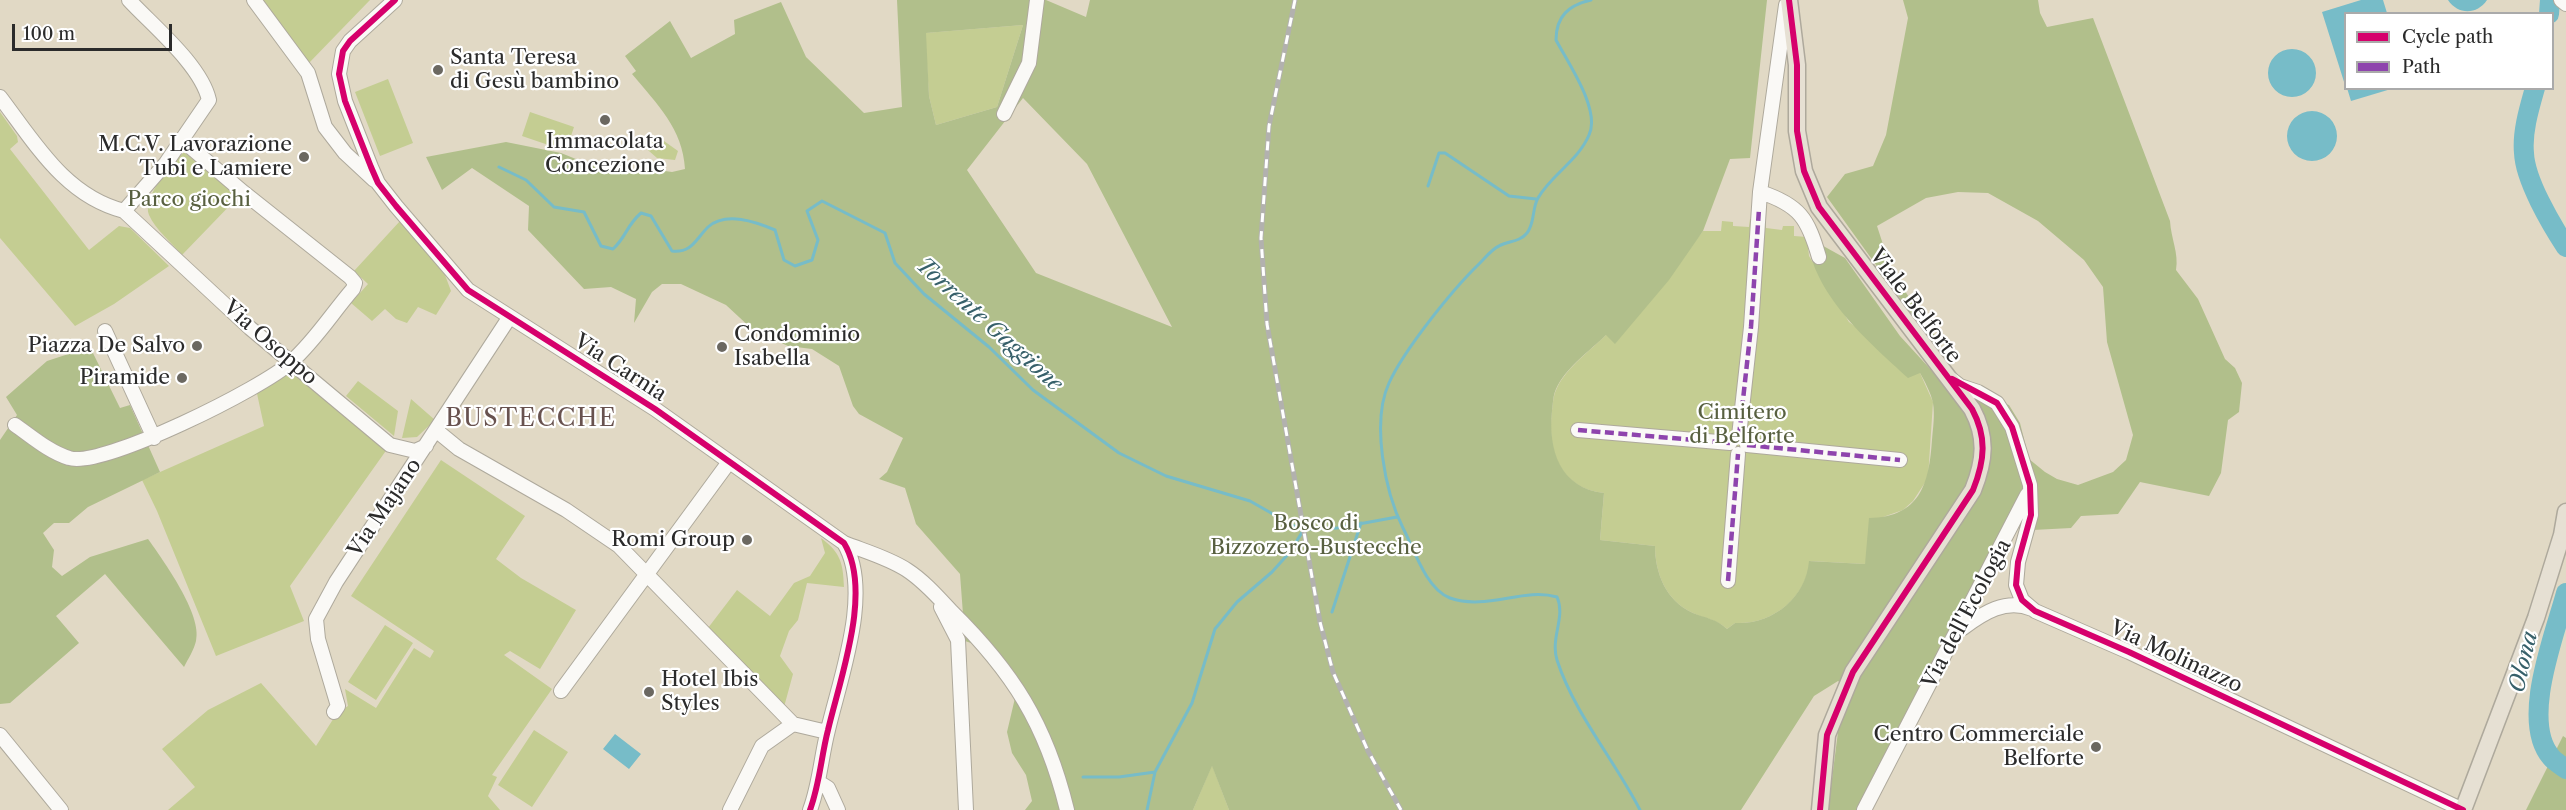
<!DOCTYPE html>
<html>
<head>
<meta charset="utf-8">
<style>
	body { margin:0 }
	#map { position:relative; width:2566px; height:810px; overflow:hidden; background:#e1d9c5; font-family:"Libre Caslon Text",serif }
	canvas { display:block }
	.legend { position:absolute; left:2344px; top:12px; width:210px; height:78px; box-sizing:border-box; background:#fff; border:2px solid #aaa; margin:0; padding:8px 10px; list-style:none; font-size:18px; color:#2b2b2b }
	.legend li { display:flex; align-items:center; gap:12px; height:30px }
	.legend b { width:30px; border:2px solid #aaa }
	.scale { position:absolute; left:12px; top:24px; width:160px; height:27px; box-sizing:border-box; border:3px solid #2b2b2b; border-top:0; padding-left:8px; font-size:18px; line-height:21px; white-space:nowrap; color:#2b2b2b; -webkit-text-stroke:4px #fff; paint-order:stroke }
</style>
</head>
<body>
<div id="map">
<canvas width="2566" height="810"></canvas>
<ul class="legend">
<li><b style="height:8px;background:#d6006c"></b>Cycle path</li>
<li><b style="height:8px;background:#8e44ad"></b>Path</li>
</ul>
<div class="scale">100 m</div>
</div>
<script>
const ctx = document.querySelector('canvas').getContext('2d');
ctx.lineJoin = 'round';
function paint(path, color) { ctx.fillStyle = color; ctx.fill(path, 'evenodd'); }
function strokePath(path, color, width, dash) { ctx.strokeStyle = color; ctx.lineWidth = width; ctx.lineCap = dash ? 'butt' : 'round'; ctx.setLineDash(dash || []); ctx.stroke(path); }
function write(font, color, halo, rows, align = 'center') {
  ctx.font = font + ' "Libre Caslon Text",serif'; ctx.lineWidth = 4.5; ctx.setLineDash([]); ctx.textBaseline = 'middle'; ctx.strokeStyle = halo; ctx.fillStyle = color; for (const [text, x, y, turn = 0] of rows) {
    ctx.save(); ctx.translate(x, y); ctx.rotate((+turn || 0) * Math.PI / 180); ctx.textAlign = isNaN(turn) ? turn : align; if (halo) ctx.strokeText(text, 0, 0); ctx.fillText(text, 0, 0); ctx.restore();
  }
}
const green = new Path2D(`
	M261,0H370L308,64Z
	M1023,25L997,107L936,125L929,96L925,33Z
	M388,79L413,143L380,156L355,92Z
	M0,112L17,136L18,142L10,149L89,250L119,226L130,228L169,266L114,304L75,326L0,238Z
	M530,112L574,127L566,151L522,136Z
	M651,137L664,141L678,151L675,160L657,158L641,144Z
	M184,152L238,197L182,255C172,243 155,229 149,215C142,197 172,164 184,152Z
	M1750,219L1766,221V228L1782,230L1783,226H1794V236L1807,237L1809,256L1849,322L1920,373L1933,402L1928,478L1913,501L1903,510L1883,517L1865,564L1810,561C1806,598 1772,625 1735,623L1727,629C1717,619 1705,619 1693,613C1666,601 1655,573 1655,546L1600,540L1604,493C1559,488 1547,450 1552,411C1553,404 1553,395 1557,388C1567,367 1590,351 1607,334L1615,343L1703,231H1721L1722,221L1733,222V226L1749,227Z
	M400,221L445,275L451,291L436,315L418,307L407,323L396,319L385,309L372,321L351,303L368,284L354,271Z
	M291,362L390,445L290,586L304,621L216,656L157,511L142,480L264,426L256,389Z
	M358,381L398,411L394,436L346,396Z
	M411,399L435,420L417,437L402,438Z
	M441,460L525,516L496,559L521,578L576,610L540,669L510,651L504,655L552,689L492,775L497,777L488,796L500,810H168L195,787L162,749L208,710L261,683L316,746L337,713L348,706L345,689L376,708L414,648L430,658L434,651L351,596Z
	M821,538C841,553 843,563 844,587L807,583L798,620L789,631L780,656L793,674L784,707L708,628L737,590L770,616L794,583L810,576L825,553Z
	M385,625L413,643L376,700L348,682Z
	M534,730L568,752L532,807L498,785Z
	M1212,765L1229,810H1193Z`);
const forest = new Path2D(`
	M897,0H1046L1086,17L1090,0H1767L1750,158L1730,159L1703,231L1669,280L1615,344L1606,335C1590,351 1566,367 1556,389C1553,395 1553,404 1552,411C1548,450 1560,488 1604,493L1600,540L1655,546C1655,573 1666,601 1693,613C1705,618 1717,619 1727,629L1735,623C1772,625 1806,598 1809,561L1865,564L1869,518C1920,517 1929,484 1932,440C1933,428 1935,415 1933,403C1931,393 1925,382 1920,373L1908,378C1868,341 1813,295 1807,237L1845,258L1900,336L1944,384L2009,405L2020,423L2029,459L2045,472L2057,479L2078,485L2113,472L2126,460L2133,435L2107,342L2103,287L2084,260L2038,221L1988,193L1958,192L1926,198L1877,226L1892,272L1938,340L1933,344L1827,197L1845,174L1873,166L1886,135L1908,18L1903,0H2038L2040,13L2047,27L2093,18L2170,221C2171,239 2179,253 2176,270L2198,299L2225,359L2235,368L2242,383L2239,412L2228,420L2221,473L2209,496L2140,482L2118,514L2081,516L2071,528L2033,530L2012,521L1856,810H1828L1838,732L1853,692L1838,681L1814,696L1741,810H1229L1212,766L1193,810H1025L1032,801L1026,775L1012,753L1007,732L1015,698L980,646L965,641L960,574L916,524L905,488L879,479L887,472L903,438L859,414L853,406L839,366L812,349L788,346L753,330L726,305L681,284H662L652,292L634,323L636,299L611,287L584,289L528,230L529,206L472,168L442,190L426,157L506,142L561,153L608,172L643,168L672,172L685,169C683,129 657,104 632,74L636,71L625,56L670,21L691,58L735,34L734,20L781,2L806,57L864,113L902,107ZM1023,25L997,107L936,125L929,96L926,33ZM1023,98L1087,164L1172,327L1036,273L967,170Z
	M90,347L120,408L130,405L160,472L88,507L69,523H54L43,533L54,550L52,567L62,576L90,557L148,539C163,560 203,615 196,641C194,650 188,659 184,667L105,574L56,616L79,643L10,703L0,704V440L17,415L6,397L47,361Z
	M2563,736L2566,738V810H2526Z`);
const water = new Path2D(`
	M2361,0H2383L2387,13L2346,14L2345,85L2322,12Z
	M2448,0H2487C2477,15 2458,15 2448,0Z
	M2268 73a24 24 0 1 1 48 0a24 24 0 1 1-48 0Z
	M2347,88H2391V89L2351,101Z
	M2287 136a25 25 0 1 1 50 0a25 25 0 1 1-50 0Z
	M615,734L641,754L629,769L603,749Z`);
const stream = new Path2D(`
	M1591,0C1569,5 1556,16 1556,40C1568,63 1601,110 1589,135C1578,161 1551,175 1538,198C1532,208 1535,223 1527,233C1520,242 1508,241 1499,246C1492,249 1485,258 1479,264C1452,290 1404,350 1389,383C1371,422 1385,492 1403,528C1414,549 1426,589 1450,598C1487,611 1523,587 1557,597C1566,617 1550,638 1557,660C1574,713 1615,761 1640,810
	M499,167L526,180L554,207L584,212L601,246L613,249C627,236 626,226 641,213L651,216L672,251C692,253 695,240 708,227C726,211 756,222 775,230L784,260L795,266L812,260L818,240L807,211L822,201L885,233L895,263L924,294L989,347L1033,390L1119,453L1166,476L1250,501L1294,526L1304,529
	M1428,186L1439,153H1445L1509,196L1536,199
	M1332,612L1361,523
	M1083,777H1119L1155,772
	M1147,810L1155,772L1192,703L1215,629L1237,602L1272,572L1290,552L1304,529L1337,528L1397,517`);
const river = new Path2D(`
	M2549,14L2550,0
	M2535,88C2529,109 2522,132 2524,153C2525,180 2551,224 2566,247
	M2566,593C2555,634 2520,721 2551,757C2555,762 2561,765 2566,769`);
const minor = new Path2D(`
	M254,0L308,73L325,127L345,153L374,180
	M395,0L350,41L343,51L339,74L345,101L371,167L378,183L396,206L468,290L655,409L844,543C873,591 840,678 828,730C821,757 820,783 810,810
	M2561,0L2566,4
	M0,97C35,143 65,196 124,211L250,328L390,445L415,451L426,446
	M1004,114L1029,63L1037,0
	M1760,192C1800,205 1808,219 1819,257
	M124,211L166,163L209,100C201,65 153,26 129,0
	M105,331L154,438
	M1951,379L1960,386L1978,392L1997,403L2012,427L2030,485L2031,515L2018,562L2016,585L2022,600L2035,611L2129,652L2463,810
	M15,425C31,436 49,452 69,458C101,469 265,387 291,362C314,342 333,312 353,289L355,283L350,277L243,192L182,140
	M1578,430L1730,443
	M437,431L459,449L566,510L619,546L793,724L827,732
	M1739,436L1751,327L1760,192L1786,5
	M1747,445L1900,460
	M844,543C864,551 889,558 907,570C924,581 938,597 951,611C1013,672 1046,724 1067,810
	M1728,581L1738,454
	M941,607L958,640L966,810
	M1963,628C1983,613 2006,598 2032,609
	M561,691L729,462
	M334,712L338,706L318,639L316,619L336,582L509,318
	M0,735L61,810
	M820,783L828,788L838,810
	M730,810L762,746L793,724
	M1864,810L2027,495`);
const major = new Path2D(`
	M1789,0L1797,65V131L1804,171L1819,207L1972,409C1987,437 1985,460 1973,490L1853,672L1827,735L1820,810
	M2463,810L2536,618L2562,535L2566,512`);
const rail = new Path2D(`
	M1295,0L1269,126L1261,238L1267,324L1320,622L1333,672L1368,751L1401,810`);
const quiet = new Path2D(`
	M1578,430L1730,443
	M1739,436L1751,327L1759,209
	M1747,445L1900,460
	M1728,581L1738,454`);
const cycleway = new Path2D(`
	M395,0L350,41L343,51L339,74L345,101L371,167L378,183L396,206L468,290L655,409L844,543C873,591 840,678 828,730C821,757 820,783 810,810
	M1789,0L1797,65V131L1804,171L1819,207L1972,409C1987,437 1985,460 1973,490L1853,672L1827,735L1820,810
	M1952,379L1997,403L2012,427L2030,485L2031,515L2018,562L2016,585L2022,600L2035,611L2129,652L2463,810`);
const markers = [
	[438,70,6,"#6b6861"],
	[605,120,6,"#6b6861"],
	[304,157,6,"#6b6861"],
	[197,346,6,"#6b6861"],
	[722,347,6,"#6b6861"],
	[182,378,6,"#6b6861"],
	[747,540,6,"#6b6861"],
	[649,692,6,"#6b6861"],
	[2096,747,6,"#6b6861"]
];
const poiNames = [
	["Santa Teresa",450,58,"left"],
	["di Gesù bambino",450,82,"left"],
	["Immacolata",605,142,"center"],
	["Concezione",605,166,"center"],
	["M.C.V. Lavorazione",292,145],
	["Tubi e Lamiere",292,169],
	["Condominio",734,335,"left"],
	["Isabella",734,359,"left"],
	["Piazza De Salvo",185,346],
	["Piramide",170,378],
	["Romi Group",735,540],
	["Hotel Ibis",661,680,"left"],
	["Styles",661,704,"left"],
	["Centro Commerciale",2084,735],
	["Belforte",2084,759]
];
const parkNames = [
	["Parco giochi",189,200],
	["Cimitero",1742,413],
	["di Belforte",1742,437],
	["Bosco di",1316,524],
	["Bizzozero-Bustecche",1316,548]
];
const streetNames = [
	["Viale Belforte",1915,306,53],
	["Via Osoppo",270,343,41],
	["Via Carnia",620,368,33],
	["Via Majano",385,508,-56],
	["Via dell'Ecologia",1967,614,-62],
	["Via Molinazzo",2176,657,25]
];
const waterNames = [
	["Torrente Gaggione",989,325,42],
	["Olona",2524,662,-77]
];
const quarterNames = [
	["BUSTECCHE",531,419]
];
paint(green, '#c4cd92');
paint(forest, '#b1bf8b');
paint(water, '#77bcc8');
strokePath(stream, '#77bcc8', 3);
strokePath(river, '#77bcc8', 20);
strokePath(minor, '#aea99c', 16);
strokePath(major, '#aea99c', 19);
strokePath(minor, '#faf9f6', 14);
strokePath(major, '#e6e0d3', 16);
strokePath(rail, '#b2b1ae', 5);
strokePath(rail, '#fff', 3, [9]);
strokePath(quiet, '#8e44ad', 4.5, [9, 4.5]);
strokePath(cycleway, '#d6006c', 6);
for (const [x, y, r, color] of markers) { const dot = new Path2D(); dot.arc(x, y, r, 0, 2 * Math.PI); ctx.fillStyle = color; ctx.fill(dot); strokePath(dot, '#fff', 2); }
write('21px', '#2b2b2b', '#fff', poiNames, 'right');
write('21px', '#586040', '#fff', parkNames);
write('21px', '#2b2b2b', '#fff', streetNames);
write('italic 22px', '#37606a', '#fff', waterNames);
ctx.letterSpacing = '1.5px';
write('24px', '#68524f', '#fff', quarterNames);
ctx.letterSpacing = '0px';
</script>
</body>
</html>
